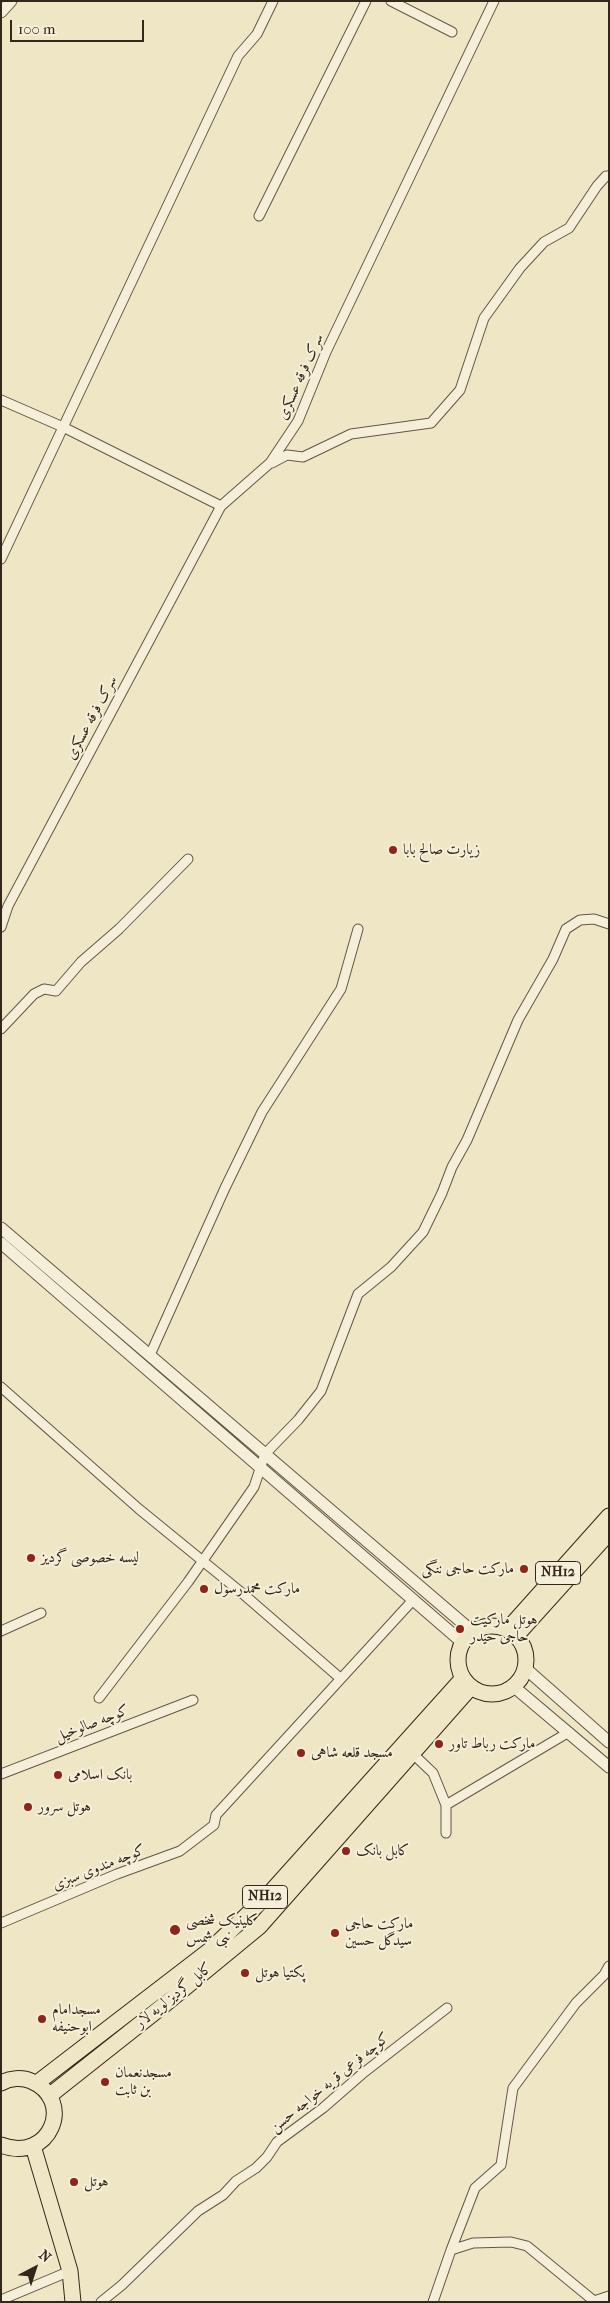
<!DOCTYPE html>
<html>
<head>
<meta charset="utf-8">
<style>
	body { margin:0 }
	#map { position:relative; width:610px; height:2303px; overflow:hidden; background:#efe6c5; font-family:"IM FELL French Canon",serif }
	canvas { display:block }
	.frame { position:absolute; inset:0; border:2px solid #35261b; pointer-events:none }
	.north { position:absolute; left:10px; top:2243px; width:50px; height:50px; -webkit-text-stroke:4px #f5efd9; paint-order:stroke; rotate:40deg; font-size:14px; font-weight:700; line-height:20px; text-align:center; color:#35261b }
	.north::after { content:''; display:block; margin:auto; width:18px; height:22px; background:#35261b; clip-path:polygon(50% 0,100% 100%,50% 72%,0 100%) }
	.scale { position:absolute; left:10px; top:20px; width:134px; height:22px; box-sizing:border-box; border:2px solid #35261b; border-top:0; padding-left:6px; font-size:15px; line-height:18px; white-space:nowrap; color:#35261b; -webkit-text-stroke:4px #f5efd9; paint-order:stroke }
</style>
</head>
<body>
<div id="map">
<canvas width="610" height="2303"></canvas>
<div class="frame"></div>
<div class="north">N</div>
<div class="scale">100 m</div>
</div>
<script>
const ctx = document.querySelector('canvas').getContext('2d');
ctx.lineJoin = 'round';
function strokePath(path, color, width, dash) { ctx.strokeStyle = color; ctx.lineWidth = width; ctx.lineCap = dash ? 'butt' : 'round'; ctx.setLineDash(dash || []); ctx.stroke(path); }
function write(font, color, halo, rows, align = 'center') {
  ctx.font = font + ' "IM FELL French Canon",Amiri,serif'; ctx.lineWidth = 4; ctx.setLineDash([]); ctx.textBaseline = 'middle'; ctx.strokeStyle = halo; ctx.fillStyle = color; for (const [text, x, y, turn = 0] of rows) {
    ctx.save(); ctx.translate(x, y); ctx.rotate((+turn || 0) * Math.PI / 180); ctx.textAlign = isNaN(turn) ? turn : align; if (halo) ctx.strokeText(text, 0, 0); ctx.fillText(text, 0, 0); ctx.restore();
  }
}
const minor = new Path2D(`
	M391,1L452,32
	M259,216L366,1
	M1,400L63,427L221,506
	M272,463L287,455L303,457L351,434L431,423L460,390L484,318L520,268L544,242L569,228L597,186L606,176H609
	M1,559L238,56L257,34L273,1
	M1,927L8,906L221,506L270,463L298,421L326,352L494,1
	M1,1029L34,994L44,989L56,991L81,962L119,929L188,859
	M150,1355L225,1188L262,1112L341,989L358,929
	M1,1387L139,1509L242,1593L340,1678
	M1,1631L41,1613
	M99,1698L188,1582L254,1487L265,1454L298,1420L321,1391L358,1294L391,1267L423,1232L442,1193L452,1167L467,1140L518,1020L553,959L566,929L580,920L594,919L609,924
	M412,1753L433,1773L446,1805V1833
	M1,1774L193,1700
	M446,1805L569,1732
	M1,1923L117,1874L180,1851L214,1825L216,1815L413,1600
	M451,2250L475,2188L501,2165L513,2088L576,2003L604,1975L609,1966
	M1,2300L70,2271
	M101,2302L122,2285L198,2211L223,2195L236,2181L256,2168L267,2157L277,2142L323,2108L362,2074L447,2008
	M433,2302L451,2250L473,2243L511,2242L527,2246L594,2301L609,2296`);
const tertiary = new Path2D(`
	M1,12L11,1
	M1,1228L473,1632
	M1,1243L463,1643
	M525,1668L609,1742
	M513,1686L609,1767`);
const trunk = new Path2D(`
	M458 1660a34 34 0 1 1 68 0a34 34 0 1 1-68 0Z
	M507,1630L609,1516
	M516,1636L609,1533
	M1,2083C10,2078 22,2077 31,2081C76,2100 50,2164 1,2145
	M37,2083L210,1950L269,1894L463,1678
	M49,2096L164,2005L259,1927L471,1687
	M33,2146L70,2271L73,2302`);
const markers = [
	[393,850,5,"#8f2418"],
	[31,1558,5,"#8f2418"],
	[524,1569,5,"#8f2418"],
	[204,1589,5,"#8f2418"],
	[460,1629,5,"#8f2418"],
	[439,1744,5,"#8f2418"],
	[301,1753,5,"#8f2418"],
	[58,1775,5,"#8f2418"],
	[28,1807,5,"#8f2418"],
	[346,1851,5,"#8f2418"],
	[175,1930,6,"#8f2418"],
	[335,1933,5,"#8f2418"],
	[245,1973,5,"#8f2418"],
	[42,2019,5,"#8f2418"],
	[105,2082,5,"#8f2418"],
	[74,2182,5,"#8f2418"]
];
const shields = [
	[558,1573,45],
	[265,1897,45]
];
const shieldNames = [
	["NH12",558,1573],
	["NH12",265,1897]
];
const streetNames = [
	["سرک فرقه عسکری",301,377,-66],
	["سرک فرقه عسکری",92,718,-62],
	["کوچه صالوخیل",92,1724,-21],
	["کوچه مندوی سبزی",99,1868,-22],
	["کابل گردیز لویه لار",174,1996,-39],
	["کوچه فرعی قریه خواجه حسن",330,2083,-39]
];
const poiNames = [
	["زیارت صالح بابا",403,850],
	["لیسه خصوصی گردیز",41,1558],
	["مارکت حاجی ننگی",514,1569,"right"],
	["مارکت محمدرسول",214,1589],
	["هوتل مارکیت",470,1620],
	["حاجی حیدر",470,1637],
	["مارکت رباط تاور",449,1744],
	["مسجد قلعه شاهی",311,1753],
	["بانک اسلامی",68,1775],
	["هوتل سرور",38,1807],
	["کابل بانک",356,1851],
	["کلینیک شخصی",186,1921],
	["نبی شمس",186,1938],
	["مارکت حاجی",345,1924],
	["سیدگل حسین",345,1941],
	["پکتیا هوتل",255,1973],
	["مسجدامام",52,2010],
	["ابوحنیفه",52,2027],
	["مسجدنعمان",115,2073],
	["بن ثابت",115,2090],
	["هوتل",84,2182]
];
strokePath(minor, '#645646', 11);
strokePath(tertiary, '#645646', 13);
strokePath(trunk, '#35261b', 17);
strokePath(minor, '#f5efd9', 9);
strokePath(tertiary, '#f5efd9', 11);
strokePath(trunk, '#efe6c5', 15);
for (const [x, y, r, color] of markers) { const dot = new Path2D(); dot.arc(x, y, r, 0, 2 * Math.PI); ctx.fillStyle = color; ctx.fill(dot); strokePath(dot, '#f5efd9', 2); }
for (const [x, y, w] of shields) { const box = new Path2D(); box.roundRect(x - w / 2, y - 11.5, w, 23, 4); ctx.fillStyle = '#f5efd9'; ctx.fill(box); strokePath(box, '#35261b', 1); }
write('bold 14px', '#35261b', null, shieldNames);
write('15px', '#35261b', '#f5efd9', streetNames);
write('15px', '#35261b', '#f5efd9', poiNames, 'left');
</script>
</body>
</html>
